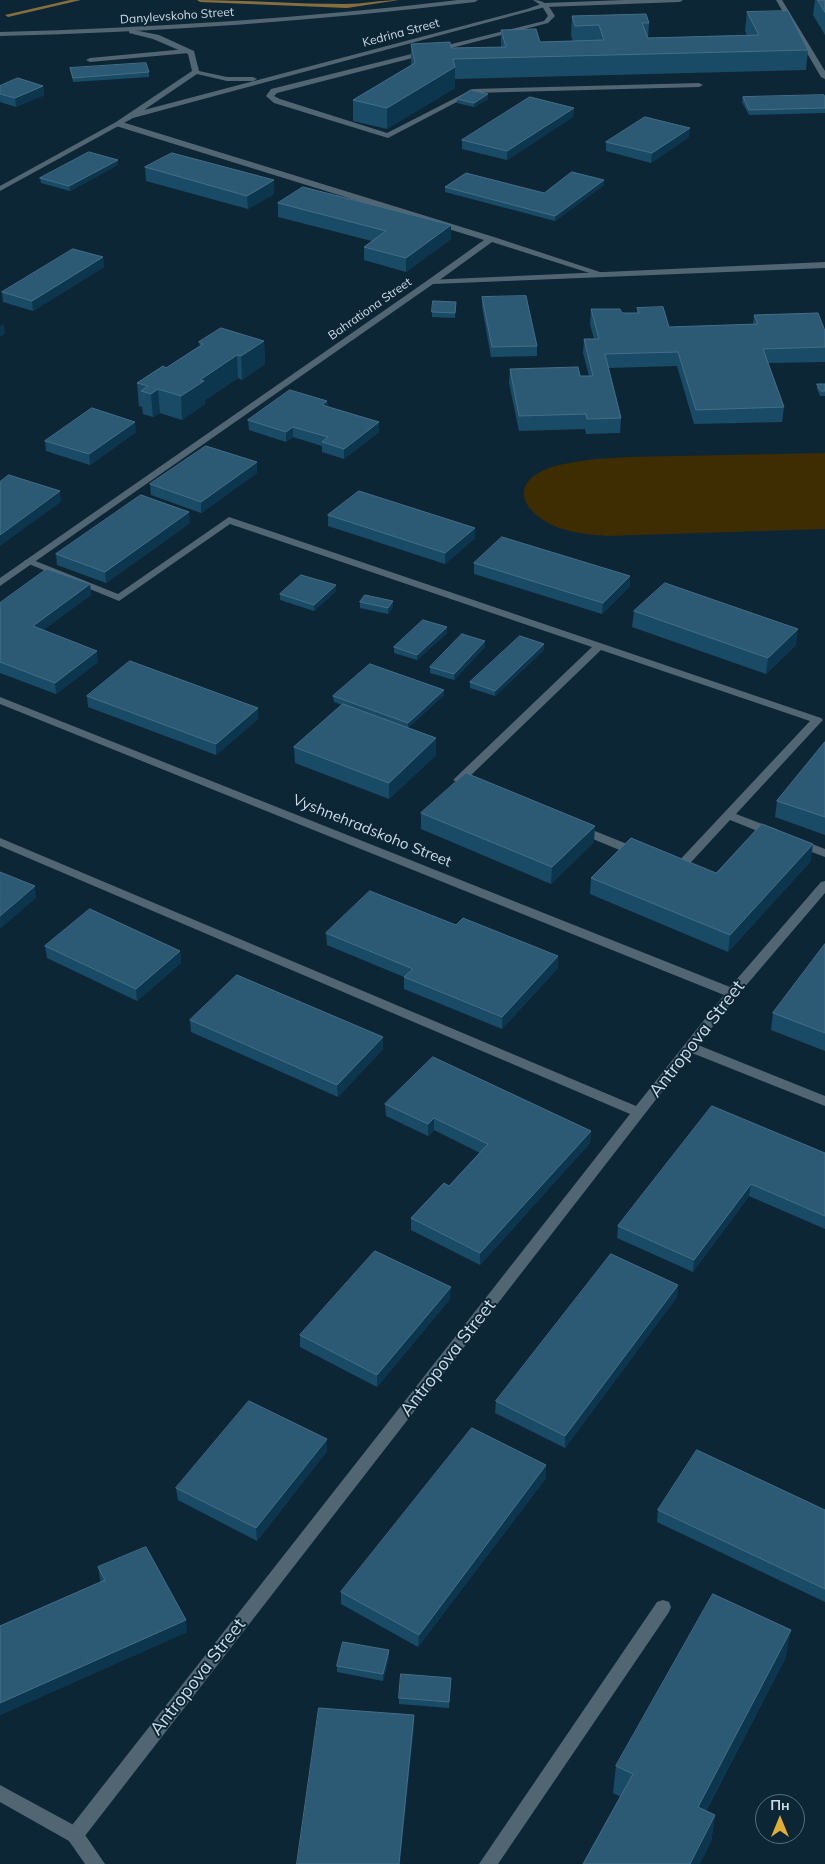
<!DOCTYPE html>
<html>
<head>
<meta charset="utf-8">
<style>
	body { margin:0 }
	#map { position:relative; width:825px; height:1864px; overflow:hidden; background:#0d2636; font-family:Mulish,sans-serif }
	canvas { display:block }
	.north { position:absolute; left:755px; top:1794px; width:50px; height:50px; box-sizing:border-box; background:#0d2636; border:1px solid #596e7c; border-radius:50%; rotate:0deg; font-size:14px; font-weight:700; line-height:20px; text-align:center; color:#ccdbe5 }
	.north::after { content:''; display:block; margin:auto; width:18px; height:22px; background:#e3ae35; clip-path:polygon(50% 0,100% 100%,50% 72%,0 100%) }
</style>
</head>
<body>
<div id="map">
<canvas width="825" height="1864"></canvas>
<div class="north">Пн</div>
</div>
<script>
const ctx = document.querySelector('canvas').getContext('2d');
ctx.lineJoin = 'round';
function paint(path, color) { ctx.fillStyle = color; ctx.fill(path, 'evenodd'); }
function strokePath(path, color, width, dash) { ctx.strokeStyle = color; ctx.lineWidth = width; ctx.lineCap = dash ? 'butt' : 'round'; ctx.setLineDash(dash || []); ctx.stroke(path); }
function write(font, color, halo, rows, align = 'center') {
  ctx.font = font + ' Mulish,sans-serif'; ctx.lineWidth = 4; ctx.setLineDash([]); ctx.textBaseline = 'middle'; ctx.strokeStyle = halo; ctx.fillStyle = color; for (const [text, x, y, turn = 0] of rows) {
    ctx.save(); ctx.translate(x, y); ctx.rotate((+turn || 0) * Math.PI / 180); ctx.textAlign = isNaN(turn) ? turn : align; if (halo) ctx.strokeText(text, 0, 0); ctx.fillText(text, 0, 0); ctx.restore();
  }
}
const green = new Path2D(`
	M825,453V529L607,536C584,534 558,532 539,517C505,490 535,469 564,464C602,456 640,457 677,456C727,455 776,454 825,453Z`);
const stream = new Path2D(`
	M70,0H81L8,17L5,15Z
	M197,0C246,0 296,4 345,4C363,4 381,0 399,0L347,8L200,2Z`);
const service = new Path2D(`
	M533,0C545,0 549,6 555,16L548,23L277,93L274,96L280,99L387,133L473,89L699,83L703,85L699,87L474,93L388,138L274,103L266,96L271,89L544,21L548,16L542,6Z
	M776,0H782L825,71V79L821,77Z
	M186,49L190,51L189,53L90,62L86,60L90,58Z
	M116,122H122L494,237L609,275L602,277L492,242L434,284H428V280L484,240L116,126Z
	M229,517L821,718L823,720L821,722L736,814L778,830L780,833L774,837L770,836L730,820L682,872H674L669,868L676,864L810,721L601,650L467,779L470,782L464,785L453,780L592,647L230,524L119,601L24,562L25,560H33L118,594Z
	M580,825L642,850L644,853L642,856H634L576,832L574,829L576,826Z
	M797,838L825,849V857L793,845L791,842Z
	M663,1600L669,1602L671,1607L669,1612L498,1864H479L657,1602Z`);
const minor = new Path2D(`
	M624,0H683L680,2L545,7L133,118L0,191V186L116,122L192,71L188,54L153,39L129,33V29L159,35L194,51L199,71L227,77H253L257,79L253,81H227L197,74L144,110L527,9L544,3Z
	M0,697L730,987L821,882L825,881V893L737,996L698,1045L825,1096V1106L692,1053L81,1841L75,1843L69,1841L66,1835L69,1829L630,1114L0,846V838L636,1106L724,995L0,704Z`);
const tertiary = new Path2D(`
	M458,0H478L475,2C317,21 159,32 0,36V32C153,28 306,18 458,0Z
	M825,262V268L433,284L0,586V578L428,280Z
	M0,1785L81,1829L105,1864H85L69,1841L0,1802Z`);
const wall = new Path2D(`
	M815,0H825V35L813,15Z
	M747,12L808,50L806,70L455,79V88L387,129L353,121V100L411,65V44L451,48L501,47V30L540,42L573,41L571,36L572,16L649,23L648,38L747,35L745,31Z
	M70,68L149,72V77L73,82Z
	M0,86H43L44,95L16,107L0,102Z
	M743,97H825V113L749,115L742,102Z
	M457,99H488L474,107L457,103Z
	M574,108L573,117L507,160L462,149V140Z
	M689,137L651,163L606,151V142Z
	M118,165L70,191L41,183L40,178Z
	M145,167L274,180V194L248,209L146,181Z
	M604,185L555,221L445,192V187L544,193Z
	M278,203L451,239L406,272L364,260V247L372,241L278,217Z
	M103,257L104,267L33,311L3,302L2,292Z
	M482,297L537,346V356L491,357L482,307Z
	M456,302L455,318L432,317V312Z
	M637,308L669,327L753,324L754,315L825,331V362L768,363L784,407L782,422L694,424L677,366L608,368L621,418L620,433L586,434L585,429L519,431L509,383L510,369L580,376H589L583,353L584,339H594L590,324L591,309L622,313H637Z
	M264,341L265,364L242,380L238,378L205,400V404L182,420L160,413L153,417L143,414L142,407L139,406L137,383L166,368L200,346L199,342Z
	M817,384H825V396H820L817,389Z
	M327,401L328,407L379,422V432L344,459L322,452V446L293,437L286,442L249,430L248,420Z
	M136,432L90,465L46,451L45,441Z
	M257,473L201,513L151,495L150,484Z
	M328,515L475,538L445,564L328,526Z
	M190,523L106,583L57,565L56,554Z
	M474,563L630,576V586L602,614L474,574Z
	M90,584L91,595L43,630L98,662L56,694L0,673V603Z
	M336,585V591L314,611L280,600V594Z
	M393,601V607L388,614L360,608V602Z
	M634,611L796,645L766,674L632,627Z
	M447,627V633L417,660L394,653V647Z
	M485,641V647L454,680L430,673V667Z
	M544,650L495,696L470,688V682Z
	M444,695L408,728L436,738V755L389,799L295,763L294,747L342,705L334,702L333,696Z
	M87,696L258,708V719L216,755L88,707Z
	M825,742V835L775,817L777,801Z
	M421,813L594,842L551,884L421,829Z
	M811,861L728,952L590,894L591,878L716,873Z
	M326,933L558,968L502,1029L404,989V977L327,945Z
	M825,944V1051L771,1030L773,1013Z
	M45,946L180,951L181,963L137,1001L47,958Z
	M190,1020L383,1049L338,1097L191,1032Z
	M385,1104L591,1131L590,1143L480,1265L411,1230V1218L449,1186L480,1153L434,1130L428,1136L386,1116Z
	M825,1153V1229L749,1196L693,1272L617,1238L618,1226Z
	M678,1285L677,1297L565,1448L495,1413L496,1401Z
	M450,1299L377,1387L300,1347V1335Z
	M327,1439V1451L257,1541L178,1500L176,1488Z
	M546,1478L418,1647L341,1604V1592Z
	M658,1510H825V1602L657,1522Z
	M98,1567L187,1632L0,1715V1626L101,1582L100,1579Z
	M389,1650V1657L383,1681L337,1672V1666Z
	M786,1657L706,1811L715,1815L711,1842L613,1793L616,1766Z
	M451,1678L449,1708L399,1704V1698Z`);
const shadedWall = new Path2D(`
	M455,67V88L387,129V108Z
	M43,86L44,95L16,107L15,98Z
	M488,94V99L474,107V103Z
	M574,108L573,117L507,160V151Z
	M690,128L689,137L651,163L652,153Z
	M118,160V165L70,191L69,186Z
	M274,180V194L248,209L247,196Z
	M604,180V185L555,221V216Z
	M451,225V239L406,272V258Z
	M103,257L104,267L33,311L32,301Z
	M4,324L5,334L0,337V326Z
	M264,341L265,364L242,380L241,356Z
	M237,355L238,378L205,400V404L182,420L181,396L200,380Z
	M158,389L160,413L153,417L151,394Z
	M327,401L328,411L322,405Z
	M135,422L136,432L90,465L89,454Z
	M379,422V432L344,459V449Z
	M293,427V437L286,442V432Z
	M257,462V473L201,513V502Z
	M60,491L61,502L0,546V535Z
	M189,512L190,523L106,583L105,572Z
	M475,528V538L445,564V553Z
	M630,576V586L602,614L603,603Z
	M90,584L91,595L34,637L33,626Z
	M336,585V591L314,611V605Z
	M393,601V607L388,614V608Z
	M447,627V633L417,660V655Z
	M798,629L796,645L766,674L768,658Z
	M485,641V647L454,680V674Z
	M544,644V650L495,696V691Z
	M97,651L98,662L56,694L55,683Z
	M444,690V695L408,728V723Z
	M258,708V719L216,755V744Z
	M436,738V755L389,799V783Z
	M595,826L594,842L551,884L552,867Z
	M813,844L811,861L728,952L730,935Z
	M35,886L36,898L0,929V916Z
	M180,951L181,963L137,1001L136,989Z
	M558,956V968L502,1029V1017Z
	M383,1037V1049L338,1097L337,1085Z
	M434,1118V1130L428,1136V1124Z
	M591,1131L590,1143L480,1265V1253Z
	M751,1184L749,1196L693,1272L694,1260Z
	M678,1285L677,1297L565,1448V1436Z
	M451,1287L450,1299L377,1387V1375Z
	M327,1439V1451L257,1541L256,1528Z
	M546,1465V1478L418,1647L419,1635Z
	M186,1620L187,1632L0,1715V1703Z
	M791,1630L786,1657L694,1833L698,1807Z
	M389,1650V1657L383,1681V1674Z
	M414,1715V1727L400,1864H399Z
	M715,1815L711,1842L700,1864H690Z`);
const building = new Path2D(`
	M818,0H825V12Z
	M788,11L808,50L453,59L455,67L387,108L353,100L415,63L411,44L450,42L451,48L506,47L501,30L536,29L540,42L604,40L599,25L575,26L572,16L646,14L649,23H642L648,38L759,35L747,12Z
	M146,63L149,72L73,78L70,68Z
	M18,78L43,86L15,98L0,94V86Z
	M471,90L488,94L474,103L457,99Z
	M824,95L825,97V108L749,110L743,97Z
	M530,97L574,108L507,151L462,140Z
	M645,117L690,128L652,153L606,142Z
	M89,152L118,160L69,186L40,178Z
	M172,153L274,180L247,196L145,167Z
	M572,172L604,180L555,216L445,187L466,173L544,193Z
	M303,187L451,225L406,258L364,247L386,231L278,203Z
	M73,249L103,257L32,301L2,292Z
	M526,296L537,346L492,347L482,297Z
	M433,301L456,302L455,313L432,312Z
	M663,307L669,327L758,324L754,315L818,313L825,331V347L763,349L784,407L696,410L678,352L605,354L621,418L587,419L586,414L519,416L510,369L578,367L580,376H593L584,339H599L591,309H620L622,313H639L637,308Z
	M221,328L264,341L241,356L237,355L200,380L204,381L181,396L158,389L151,394L141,391L148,386L137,383L163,366L166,368L203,344L199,342Z
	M817,384H825V391H821Z
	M290,390L327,401L322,405L379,422L344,449L322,442L328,437L293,427L286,432L248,420Z
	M92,408L135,422L89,454L45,441Z
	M206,446L257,462L201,502L150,484Z
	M9,475L60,491L0,535V482Z
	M359,491L475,528L445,553L328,515Z
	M141,495L189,512L105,572L56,554Z
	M502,537L630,576L603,603L474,563Z
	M47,569L90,584L33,626L97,651L55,683L0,662V603Z
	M301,575L336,585L314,605L280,594Z
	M665,583L798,629L768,658L634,611Z
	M365,595L393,601L388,608L360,602Z
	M423,620L447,627L417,655L394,647Z
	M462,634L485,641L454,674L430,667Z
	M520,636L544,644L495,691L470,682Z
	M130,661L258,708L216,744L87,696Z
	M370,664L444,690L408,723L333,696Z
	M343,704L436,738L389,783L294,747Z
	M825,742V817L777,801Z
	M466,773L595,826L552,867L421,813Z
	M762,824L813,844L730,935L591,878L631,838L716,873Z
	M0,872L35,886L0,916Z
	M370,891L456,925L463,918L558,956L502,1017L404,977L413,969L326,933Z
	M90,909L180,951L136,989L45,946Z
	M825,944V1033L773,1013Z
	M237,975L383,1037L337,1085L190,1020Z
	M433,1057L591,1131L480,1253L411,1218L444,1183L449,1186L488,1144L434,1118L428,1124L385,1104Z
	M712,1106L825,1153V1216L751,1184L694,1260L618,1226Z
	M375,1251L451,1287L377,1375L300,1335Z
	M611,1254L678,1285L565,1436L496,1401Z
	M249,1401L327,1439L256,1528L176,1488Z
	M472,1428L546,1465L419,1635L341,1592Z
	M697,1450L825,1510V1589L658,1510Z
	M146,1547L186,1620L0,1703V1626L105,1580L98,1567Z
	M713,1594L791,1630L698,1807L715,1815L690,1864H583L633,1774L616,1766Z
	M343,1642L389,1650L383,1674L337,1666Z
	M401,1674L451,1678L449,1702L399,1698Z
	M319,1708L414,1715L399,1864H297Z`);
const farStreetnames = [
	["Danylevskoho Street",177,16,-4],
	["Kedrina Street",401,33,-15],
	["Bahrationa Street",370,309,-35]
];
const streetNames = [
	["Vyshnehradskoho Street",372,831,22]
];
const nearStreetnames = [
	["Antropova Street",697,1039,-52],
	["Antropova Street",448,1358,-52],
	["Antropova Street",198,1677,-52]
];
paint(green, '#3e2c03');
paint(stream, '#866e3e');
paint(service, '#526573');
paint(minor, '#526573');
paint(tertiary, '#526573');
paint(wall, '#194b67');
paint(shadedWall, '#0c364d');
paint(building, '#2c5a74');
strokePath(building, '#456e86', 1);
write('12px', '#ccdbe5', '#0d2636', farStreetnames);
write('15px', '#ccdbe5', '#0d2636', streetNames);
write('18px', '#ccdbe5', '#0d2636', nearStreetnames);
</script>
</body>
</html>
